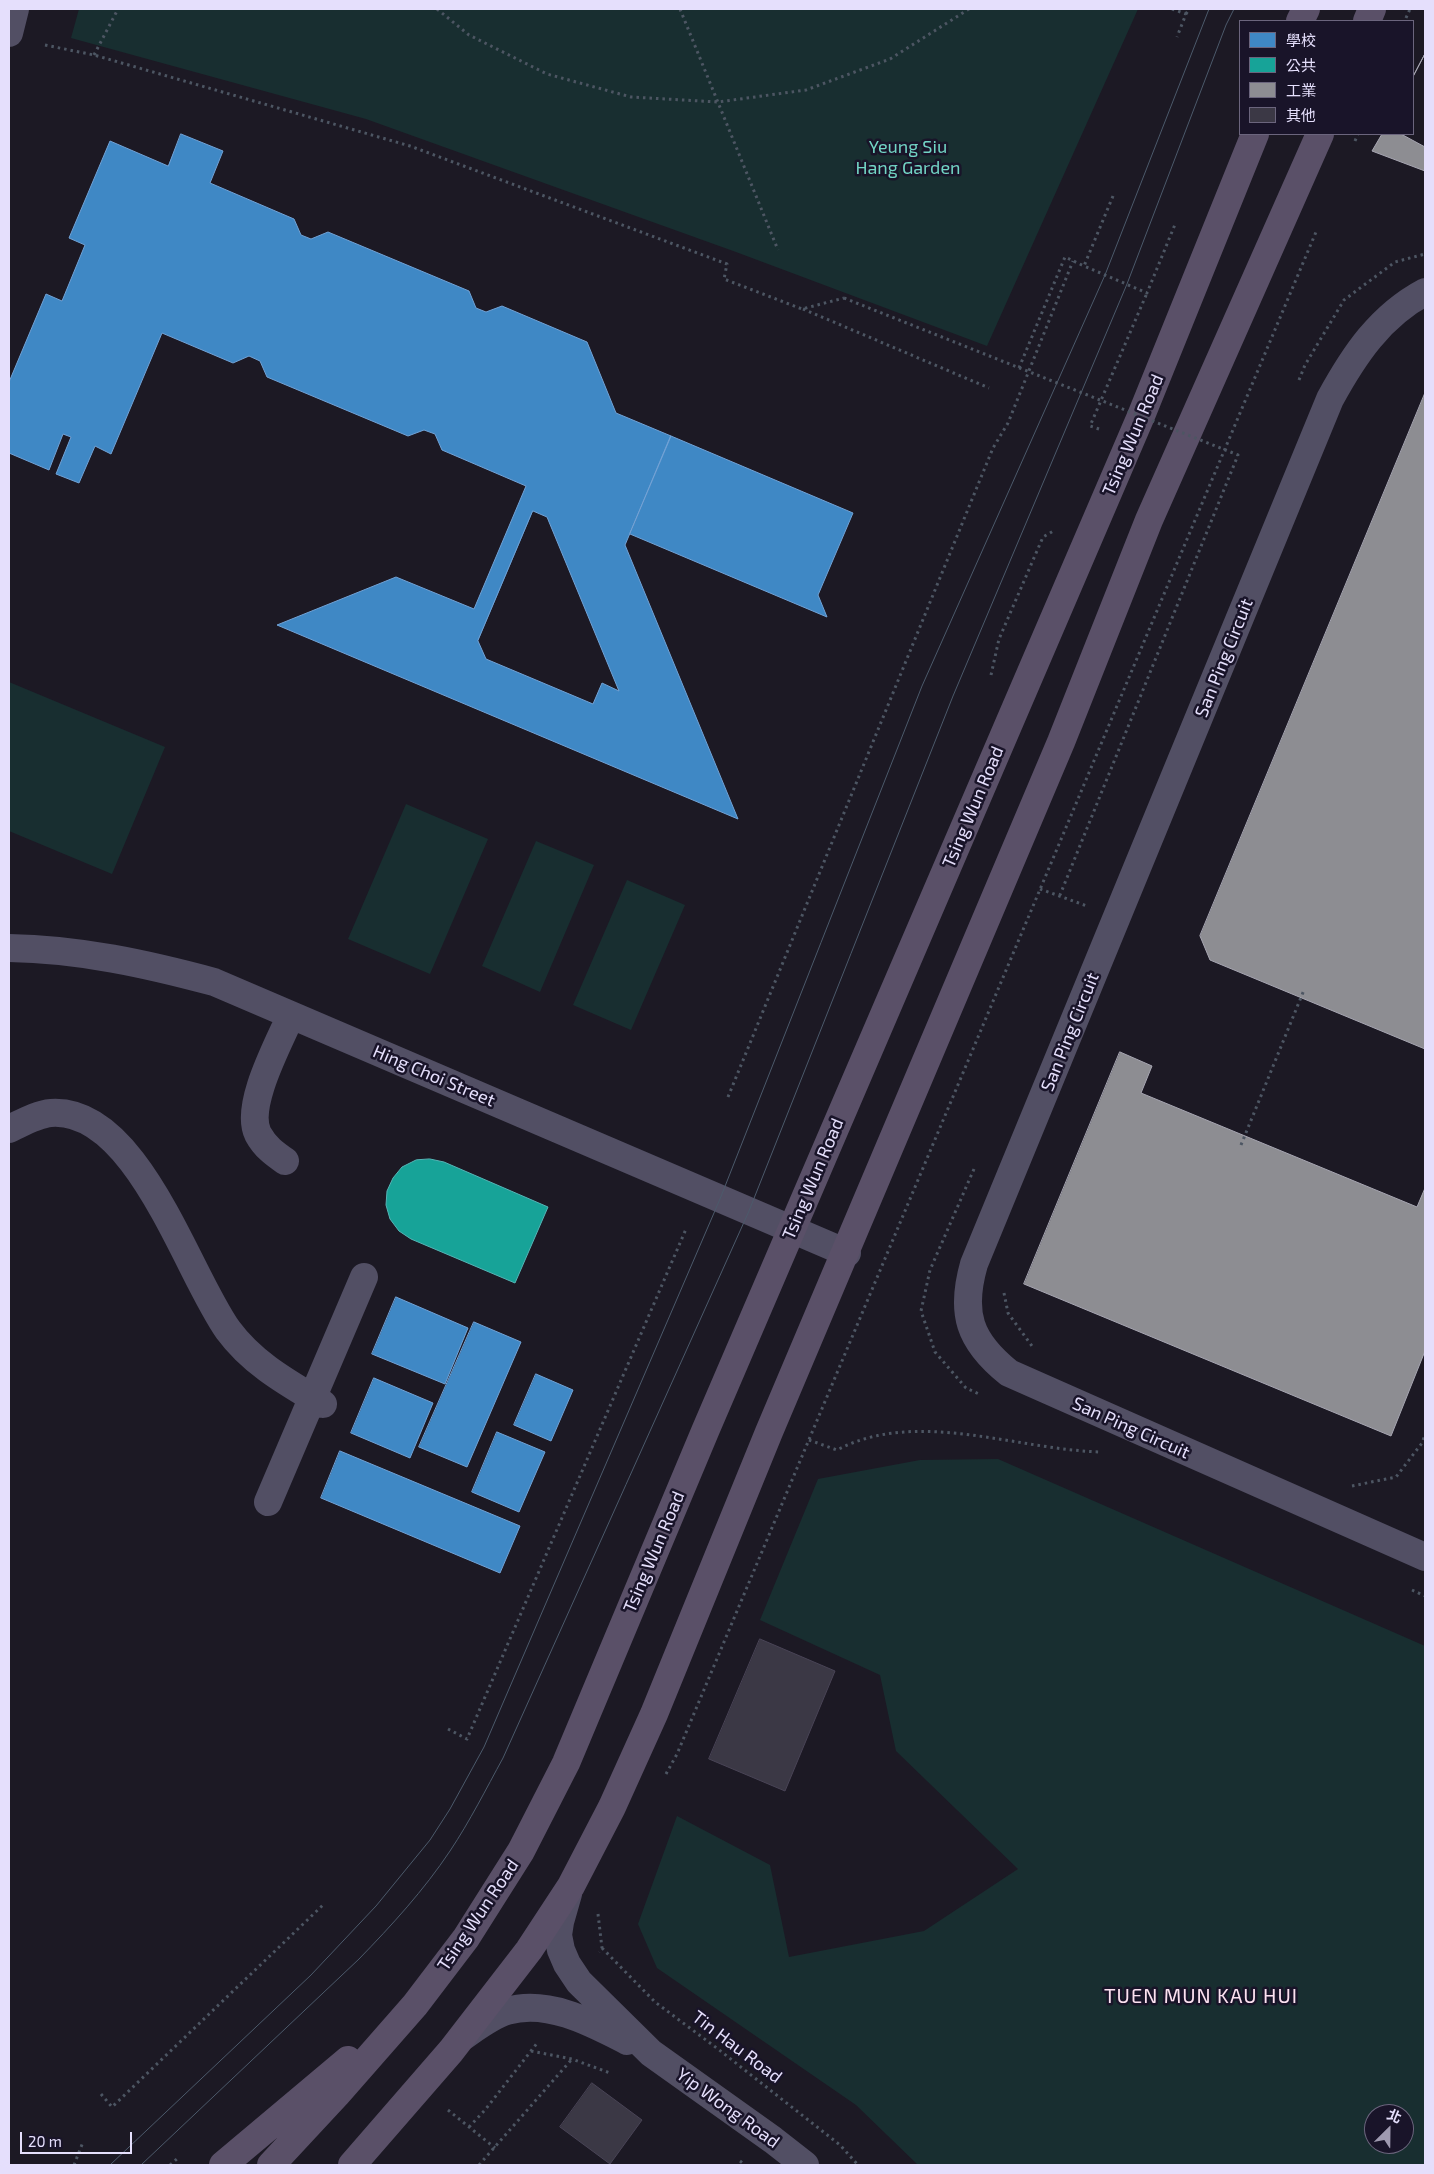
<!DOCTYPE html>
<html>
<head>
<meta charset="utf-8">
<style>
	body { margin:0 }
	#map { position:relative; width:1434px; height:2174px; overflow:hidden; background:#1c1924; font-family:"Exo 2","Noto Sans TC",sans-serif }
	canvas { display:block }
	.frame { position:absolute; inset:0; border:10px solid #e5dffc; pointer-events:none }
	.legend { position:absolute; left:1239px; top:20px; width:175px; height:115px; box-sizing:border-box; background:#191429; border:1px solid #6b657d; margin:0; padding:6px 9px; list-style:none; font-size:15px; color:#e5dffc }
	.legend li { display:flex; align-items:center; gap:10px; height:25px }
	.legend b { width:25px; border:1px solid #6b657d }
	.north { position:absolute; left:1364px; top:2104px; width:50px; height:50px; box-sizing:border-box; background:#191429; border:1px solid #6b657d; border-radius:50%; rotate:23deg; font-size:14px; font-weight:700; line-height:20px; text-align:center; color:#e5dffc }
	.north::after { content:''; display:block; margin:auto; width:18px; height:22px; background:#9f9ab0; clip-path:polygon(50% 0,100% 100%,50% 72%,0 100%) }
	.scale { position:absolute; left:20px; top:2132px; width:112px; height:22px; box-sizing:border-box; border:2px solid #e5dffc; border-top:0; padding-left:6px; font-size:15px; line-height:18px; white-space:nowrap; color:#e5dffc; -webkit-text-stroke:4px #191429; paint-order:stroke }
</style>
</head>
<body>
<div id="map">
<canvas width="1434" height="2174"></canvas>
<div class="frame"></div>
<ul class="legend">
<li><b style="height:14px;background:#3f88c5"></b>學校</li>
<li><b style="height:14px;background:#17a398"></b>公共</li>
<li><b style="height:14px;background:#8d8d92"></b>工業</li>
<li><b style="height:14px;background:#3b3845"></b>其他</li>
</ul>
<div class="north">北</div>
<div class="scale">20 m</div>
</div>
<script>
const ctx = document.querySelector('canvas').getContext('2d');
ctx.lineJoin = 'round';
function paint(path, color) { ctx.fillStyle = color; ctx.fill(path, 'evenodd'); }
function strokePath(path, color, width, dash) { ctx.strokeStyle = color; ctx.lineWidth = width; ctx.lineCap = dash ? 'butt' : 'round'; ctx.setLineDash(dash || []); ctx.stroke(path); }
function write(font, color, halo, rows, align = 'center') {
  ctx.font = font + ' "Exo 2",sans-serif'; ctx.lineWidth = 5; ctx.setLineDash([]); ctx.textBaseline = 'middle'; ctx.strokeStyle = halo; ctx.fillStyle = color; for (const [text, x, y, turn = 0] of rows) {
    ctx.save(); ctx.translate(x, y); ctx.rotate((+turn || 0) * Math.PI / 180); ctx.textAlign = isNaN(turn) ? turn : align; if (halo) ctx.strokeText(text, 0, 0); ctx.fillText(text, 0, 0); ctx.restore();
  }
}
const green = new Path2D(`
	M79,9H1138L987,346L736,252L366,119L71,38Z
	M9,682L165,747L112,874L9,831Z
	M406,804L488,839L430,974L348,939Z
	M536,841L594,865L540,992L482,966Z
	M627,880L685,905L631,1030L573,1005Z
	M998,1459L1425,1646V2165H918L856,2105L657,1968L638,1924L677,1816L770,1865L789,1957L924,1931L1018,1869L896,1751L880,1675L760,1620L818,1479L920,1460ZM1374,2114H1404V2144H1374Z`);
const schools = new Path2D(`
	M181,134L223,151L210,183L294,219L301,235L311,239L328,232L469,291L476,308L486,312L502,306L587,342L616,413L671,436L625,545L738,819L277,625L396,577L474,609L526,486L442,450L435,434L424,430L408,436L267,377L260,361L249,356L233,363L162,333L111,454L95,446L79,483L56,474L71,437L63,434L49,470L9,453V382L46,294L62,301L85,245L69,238L110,141L168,166ZM533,511L547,517L619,691L602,683L593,704L486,659L478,641Z
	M671,436L853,513L818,595L827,617L630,534Z
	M396,1297L468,1328L445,1384L372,1354Z
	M474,1322L521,1342L467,1467L419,1447Z
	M536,1374L573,1390L551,1441L514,1425Z
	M374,1378L433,1403L410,1458L351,1433Z
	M497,1432L545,1452L519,1512L472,1492Z
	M340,1451L520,1526L500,1573L321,1498Z`);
const public = new Path2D(`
	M430,1159L444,1162L548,1207L515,1283L411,1239L399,1231L390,1219L386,1205L387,1191L393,1178L402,1167L416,1160Z`);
const industry = new Path2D(`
	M1425,54V171L1372,151L1382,134H1413V77Z
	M1425,54V147L1401,134H1413V77Z
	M1425,393V1049L1210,960L1200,936Z
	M1120,1052L1152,1066L1141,1093L1417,1207L1425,1188V1351L1391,1436L1024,1284Z`);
const building = new Path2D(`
	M760,1639L835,1671L785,1791L709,1759Z
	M592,2083L642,2120L610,2164L560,2127Z`);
const path = new Path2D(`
	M437,9L469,35L547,74L631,97L718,102L806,90L890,59L969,9
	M680,9L778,250
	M1172,9L1186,14L1177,37
	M1186,14L1189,9
	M1406,18L1410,9
	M45,45L94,55L410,146L727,264L724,279L802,309L844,298
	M94,55L118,9
	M1355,141L1358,134
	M1113,196L1084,266L1147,293L1176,222
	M803,309L989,388
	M1019,368L1065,257L1084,266
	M1299,380L1305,365L1344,300L1395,262L1425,254
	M1099,429L1090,426L1147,293
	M991,675L999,639L1043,537L1055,530
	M1040,889L1087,906
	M728,1097L993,448L1008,423L1073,261
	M1241,1145L1304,990
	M974,1169L930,1270L921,1311L935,1352L966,1388L981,1395
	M1004,1293L1008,1313L1032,1346
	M809,1440L837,1450C917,1408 1016,1450 1102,1452
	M1352,1486L1396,1477L1422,1443L1425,1435
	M1412,1590L1425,1596
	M448,1729L467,1739L686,1229
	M666,1774L677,1754L1316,232
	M598,1914L602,1948L599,1952
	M602,1948L655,2002L718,2049L840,2145L858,2165
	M531,2051L572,2059L610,2073
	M101,2094L112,2107L323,1905
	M448,2110L495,2148
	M469,2127L485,2110L538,2042
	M740,2161L745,2165
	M74,2165L83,2142
	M170,2165L179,2157
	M479,2165L572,2059`);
const minor = new Path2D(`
	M9,33L15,9
	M1425,292C1380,316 1354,355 1330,399L974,1264C960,1313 969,1341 1009,1373L1425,1557
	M9,948C79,949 147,964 214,982L847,1253
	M9,1129C22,1123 37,1114 51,1113C137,1107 187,1273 228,1330C253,1364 288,1383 323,1404
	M285,1161C275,1154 265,1147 258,1134C244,1106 279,1043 291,1015
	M268,1502L364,1277
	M568,1894L560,1922L558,1935L561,1950L567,1964L579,1982L651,2053L773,2140L805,2165
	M464,2036C477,2027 491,2016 507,2011C548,1999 592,2023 627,2041`);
const major = new Path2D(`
	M1300,21L1306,9
	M1367,21L1372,9
	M223,2165L348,2060
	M271,2165L337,2094L415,2005L466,1938L521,1851L566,1763L706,1429L1141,416L1255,134
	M352,2165L451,2051L529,1950L571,1886L612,1807L654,1714L769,1432L1061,742L1149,520L1320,134`);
const tram = new Path2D(`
	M110,2165L311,1975L376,1906L430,1840L450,1809L484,1747L720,1199L922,686L1105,275L1209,9
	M141,2165L359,1959C392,1925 424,1890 450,1851C470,1821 486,1789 503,1758L749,1211L953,696L1127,284L1226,25L1234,9`);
const pathBridge = new Path2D(`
	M844,298L1238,455L1060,895`);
const parkNames = [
	["Yeung Siu",908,147],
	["Hang Garden",908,168]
];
const streetNames = [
	["Tsing Wun Road",1133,435,-67],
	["San Ping Circuit",1224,658,-68],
	["Tsing Wun Road",973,807,-67],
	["San Ping Circuit",1070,1032,-68],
	["Hing Choi Street",434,1076,23],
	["Tsing Wun Road",813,1179,-67],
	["San Ping Circuit",1131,1428,24],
	["Tsing Wun Road",654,1552,-67],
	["Tsing Wun Road",478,1915,-56],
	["Tin Hau Road",737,2047,37],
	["Yip Wong Road",728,2108,36]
];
const quarterNames = [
	["TUEN MUN KAU HUI",1201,1996]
];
paint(green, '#182e30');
paint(schools, '#3f88c5');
strokePath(schools, '#71a2d6', 1);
paint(public, '#17a398');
strokePath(public, '#55b5b6', 1);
paint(industry, '#8d8d92');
strokePath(industry, '#a7a6b2', 1);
paint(building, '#3b3845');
strokePath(building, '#494456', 1);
strokePath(path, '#4d5663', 3, [2.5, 4]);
strokePath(minor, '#524f64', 28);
strokePath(major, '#5a5068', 28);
strokePath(tram, '#4c5a6b', 1);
strokePath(pathBridge, '#4d5663', 3, [2.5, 4]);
write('18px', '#72d5c5', '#191429', parkNames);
write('18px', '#e5dffc', '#191429', streetNames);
ctx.letterSpacing = '1px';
write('20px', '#fce1f0', '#191429', quarterNames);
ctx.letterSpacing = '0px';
</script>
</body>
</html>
